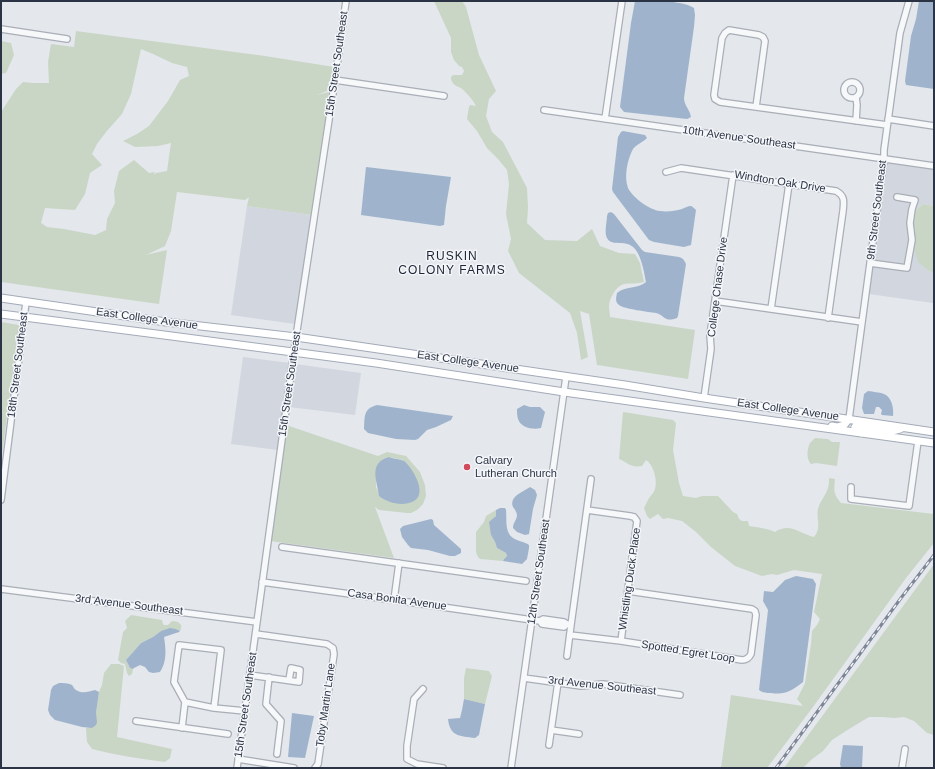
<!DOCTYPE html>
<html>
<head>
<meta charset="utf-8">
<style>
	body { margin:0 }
	#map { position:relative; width:935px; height:769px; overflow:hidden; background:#e4e7ec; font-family:Helvetica,sans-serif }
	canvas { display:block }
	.frame { position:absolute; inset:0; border:2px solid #2b3445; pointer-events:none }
</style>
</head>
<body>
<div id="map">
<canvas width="935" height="769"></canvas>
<div class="frame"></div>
</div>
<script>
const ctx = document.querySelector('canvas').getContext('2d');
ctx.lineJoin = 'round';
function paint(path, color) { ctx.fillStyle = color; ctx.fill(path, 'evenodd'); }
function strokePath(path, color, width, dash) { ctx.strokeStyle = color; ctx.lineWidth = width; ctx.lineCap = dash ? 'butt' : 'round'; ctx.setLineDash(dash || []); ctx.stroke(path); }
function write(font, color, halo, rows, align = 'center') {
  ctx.font = font + ' Helvetica,sans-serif'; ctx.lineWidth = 3; ctx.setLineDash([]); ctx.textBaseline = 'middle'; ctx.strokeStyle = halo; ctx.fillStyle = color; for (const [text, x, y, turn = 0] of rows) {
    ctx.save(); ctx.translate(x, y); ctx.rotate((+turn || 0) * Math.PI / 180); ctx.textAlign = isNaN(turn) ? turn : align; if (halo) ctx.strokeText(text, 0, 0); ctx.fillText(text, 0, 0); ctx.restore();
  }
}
const built = new Path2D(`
	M886,162L934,169V206L923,204L914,212L918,201L916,197L895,194V199L912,202L909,209L908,223L909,240L905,265L873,261Z
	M247,206L312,215L303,268L295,324L231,315Z
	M913,245L929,271L934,273L933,303L869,294L872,266L907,271L909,269Z
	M243,357L290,363L278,450L231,444Z
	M295,364L361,373L355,415L289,407Z`);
const green = new Path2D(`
	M434,1H462L466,7L479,55L496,91L489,99L486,116L492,132L503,142L527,188L528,208L527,223L545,240L577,241L592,229L600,246L619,253L635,254L640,263L644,282C637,284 631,283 624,284C616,286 609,299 609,307C609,310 610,314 610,317L695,330L688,379L597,365L589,314L580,311L588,357L581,360L577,333L570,313L519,273L508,251L511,239L506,214L509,184L507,170L498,159L487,148L477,131L467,119L469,107L470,105L476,106C474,101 465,91 461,88C458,87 454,85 453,83C451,81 451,79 451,77L453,75H462L464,71L462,67L459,66L454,60L451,52V38Z
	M76,31L265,56L334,67L327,91L317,95L329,92L312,215L247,206L249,197L245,200L177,192L171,231L165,246L146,255L167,250L159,304L1,282V112L16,89L23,82L33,83H49L48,62L51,44L74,47ZM141,49L153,54L172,63L187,67L189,76L180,80L168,101L149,126L137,134L123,141L135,147L158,146L171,143L167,171L156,173L154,175L155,172L149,173L134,160L119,171L114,191L115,203L107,219L106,230L95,235L64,229L47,227L41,223L45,208L75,210L85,194L90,173L102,165L92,154L97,144L106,132L122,114L131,94Z
	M1,41L11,43L14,55L6,73L1,74Z
	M923,204L934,206V273L929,271L918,262L913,245L912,223L914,212Z
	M1,322L19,325L1,462Z
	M623,412L673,420L676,423L673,450L679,483L683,496L696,498L702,496H718L733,512L737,514L739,519L742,521H748L749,526C756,527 770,529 775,532C790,522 800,534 814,537C822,528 816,519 818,509C820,501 826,495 828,488C829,485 829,481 829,478L835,479C834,490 833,494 841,503L934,514V543L906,578L813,707L767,768H721L731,695L803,706L797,699L805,683L811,644L812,631L817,625L820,619L814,612L822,574L794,570L777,575L772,574L762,576L735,566L711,547L696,532L682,521L668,518L663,519L658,514L650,519L647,516L644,508C645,506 647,502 648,500C650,496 654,493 655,489C658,480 653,464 646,460L642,466C631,468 628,463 619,459Z
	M286,425L378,456L387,452L406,456L420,472L425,485L426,496L423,504L417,510L411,513H407L379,510L375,507L394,558L270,541ZM389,457L403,460L379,494L376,487V481Z
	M815,438L828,439L832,442H840L837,466L816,463L811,464C806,459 807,449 810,443C811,442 814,439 815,438Z
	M496,510V516L493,519L491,535L495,542L497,548L506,553L507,556L504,559L503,561L480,559L478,557L476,552V532L484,522L486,516Z
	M934,564V735L927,733L914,721L904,717L894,718L883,717H869L849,729L832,740L823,751L811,760L803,768H784Z
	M131,615L162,620L163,624L164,625H168L172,621C178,621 184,624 180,631L176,629L161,631L153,637L141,643L126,660L130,668L133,669L132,674L129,676L127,673L125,664L121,663L118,660L123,632L127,628L125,621Z
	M111,664H119L124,666L117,737L172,749L170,758L165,762C141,759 116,755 92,749L87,742L86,728L92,727L96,720V713L99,692L102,685L104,673Z
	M466,668L489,671L492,676L485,704L464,699V678Z`);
const water = new Path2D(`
	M635,1C650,1 683,0 694,8L695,15L694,27L684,98C684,105 690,110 691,117L687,119L624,112L620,107L631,23Z
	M919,1H934V89L906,85L905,81L911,36L916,19Z
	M623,131L645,135L647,138C643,142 637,144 633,149C627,160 624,177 628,188C633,198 650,210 660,211C667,212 675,211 682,209C685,208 687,206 691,206C693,207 694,208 696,210L691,245L684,247L654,242L649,240L613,192L612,189L618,137L621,132Z
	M366,167L451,177L446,206L444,225L440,226L361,215Z
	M611,212L614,214L642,250L645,252L679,257C683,258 684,260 686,264L678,316L677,318C664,323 665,315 656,313C649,312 624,309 619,305C615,302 616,298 617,293C625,286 638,289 646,282C644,272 641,250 630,245C623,241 611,246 607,238C604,233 607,221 607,216L608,213Z
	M868,391C873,392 879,392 884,394C892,397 894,409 893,416L882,415L881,414L882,410L879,407H876L874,414H864L862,408L864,394Z
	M377,405L453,416L451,420L436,427L427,430L418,439L415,440L396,439L368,433L364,429C365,416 363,409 377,405Z
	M524,405L530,407H540L545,412L541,428C533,430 521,428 518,419C517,416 517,412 517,409Z
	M389,457C394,459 400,459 404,461C412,467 424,488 418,497C417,499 415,500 414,501C403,507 388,503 379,496C377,480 368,463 389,457Z
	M530,487L535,490L537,495L533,509L529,534L525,535L517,532L513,528C513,523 516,521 517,516C517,512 515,510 513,507C509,496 523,492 530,487Z
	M500,508H505L506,510C507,522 504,535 517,540C522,542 525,542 529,545V548L527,559L522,564L503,561L504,559L507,556L506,553L497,548L495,542L491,535L489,522L496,516V510Z
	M431,519L433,520L434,525L461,549V553L455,556H450L428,550L411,548L408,545L402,537L400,529L403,526Z
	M796,576L813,579L816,584L803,682C791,691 786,695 771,693C766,693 763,693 759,690L768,610L763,601L764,591L773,592L785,580Z
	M170,628L176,629L180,631L179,632L164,637C166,649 167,662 160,672L153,673L149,672L145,667L140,665L134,668L133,669L130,668L126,660L141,643L153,637L161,631Z
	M59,683C63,683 68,683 72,685C73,686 74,689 76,690C82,694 88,692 95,690L99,692L96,713L97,722L96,725L92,728L82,727L55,720L50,715L48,710L51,690L53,686Z
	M464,699L485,704L479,735L475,738C460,736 450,737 448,719L460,718L462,710Z
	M292,713L314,716L305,758L288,757Z
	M843,745L863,746L862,768H841L840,764Z`);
const minor = new Path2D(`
	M1,29L67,39
	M335,80L444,96
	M844 90a8 8 0 1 1 16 0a8 8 0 1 1-16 0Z
	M856,97L857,105L856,121
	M756,107L765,41L763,37L759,35L729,30L725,33L722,38L714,95L715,99L720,102C775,110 831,117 887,125
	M544,110L934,166
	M605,119L622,1
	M888,119L934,126
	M666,172L681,168L836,191C845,196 844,201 843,211L828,318
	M870,263L907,268L912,240L910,223L912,209L915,200L897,197
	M715,301L862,322
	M771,309L789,184
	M704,398L711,349L710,335L733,175
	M849,419L884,159V150L900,33L909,1
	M851,487V499L909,506L918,441
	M1,500L26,302
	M587,510L630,516L634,517L637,521L621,641
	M282,547L526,581
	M262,582L394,600L532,620L540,621L543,619L564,622L567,624L564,627L542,624L540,621
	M1,589L257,622
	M394,600L399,563
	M571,625L591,479
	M256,634L327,644L333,648L334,654L318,764L315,768
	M570,635L621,641L742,660C746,660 749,658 751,654L756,615L755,611L752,609L628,591
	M567,656L571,625L567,624
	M250,675L299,682L300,670L291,668L289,680
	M269,677L266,704L281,721L277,754
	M524,678L581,686L603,684L680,695
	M423,689L414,699L407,746V759L417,764L443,768
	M214,708L221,650L179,645L174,682L185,702L214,708L245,711
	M136,721L228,734
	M182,728L185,702
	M551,730L579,734
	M549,745L558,682
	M238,759L294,768
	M237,768L296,337L335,80L346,1
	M511,768L566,377
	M902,768L905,749`);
const major = new Path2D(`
	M1,298L166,322L296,337L625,385L704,398L934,432
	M1,314L164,335L376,363L564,392L934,443
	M832,426L837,427L844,425L849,419
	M861,433L855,427L857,425L892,431L900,429`);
const rail = new Path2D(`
	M776,768L901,598L934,555`);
const markers = [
	[467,467,4,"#d1495b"]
];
const streetNames = [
	["15th Street Southeast",337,64,-82],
	["10th Avenue Southeast",739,138,8],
	["Windton Oak Drive",780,182,9],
	["9th Street Southeast",877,210,-83],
	["College Chase Drive",718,287,-83],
	["East College Avenue",147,319,8],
	["East College Avenue",468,362,8],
	["18th Street Southeast",18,365,-83],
	["15th Street Southeast",290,384,-82],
	["East College Avenue",788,410,8],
	["12th Street Southeast",539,572,-82],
	["Whistling Duck Place",630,579,-82],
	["Casa Bonita Avenue",397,600,8],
	["3rd Avenue Southeast",129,605,7],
	["Spotted Egret Loop",688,652,9],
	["3rd Avenue Southeast",602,686,6],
	["15th Street Southeast",246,705,-82],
	["Toby Martin Lane",326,705,-82]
];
const poiNames = [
	["Calvary",475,461],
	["Lutheran Church",475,474]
];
const neighbourhoodNames = [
	["RUSKIN",452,257],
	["COLONY FARMS",452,271]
];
paint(built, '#d2d6de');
paint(green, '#c9d6c5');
paint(water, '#9fb4cc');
strokePath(minor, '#a9aeb7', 8);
strokePath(major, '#a3abb8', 9);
strokePath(minor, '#f7f8fa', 5.5);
strokePath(major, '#fff', 7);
strokePath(rail, '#7d8696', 3);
strokePath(rail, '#f4f6f9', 1.5, [4.5]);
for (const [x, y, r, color] of markers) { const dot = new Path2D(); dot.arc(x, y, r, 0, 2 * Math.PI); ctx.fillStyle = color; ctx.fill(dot); strokePath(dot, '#f4f6f9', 1.5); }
write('11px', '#2b3445', '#f4f6f9', streetNames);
write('11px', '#2b3445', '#f4f6f9', poiNames, 'left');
ctx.letterSpacing = '1px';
write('12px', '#1d2536', '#f4f6f9', neighbourhoodNames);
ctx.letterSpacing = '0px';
</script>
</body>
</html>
